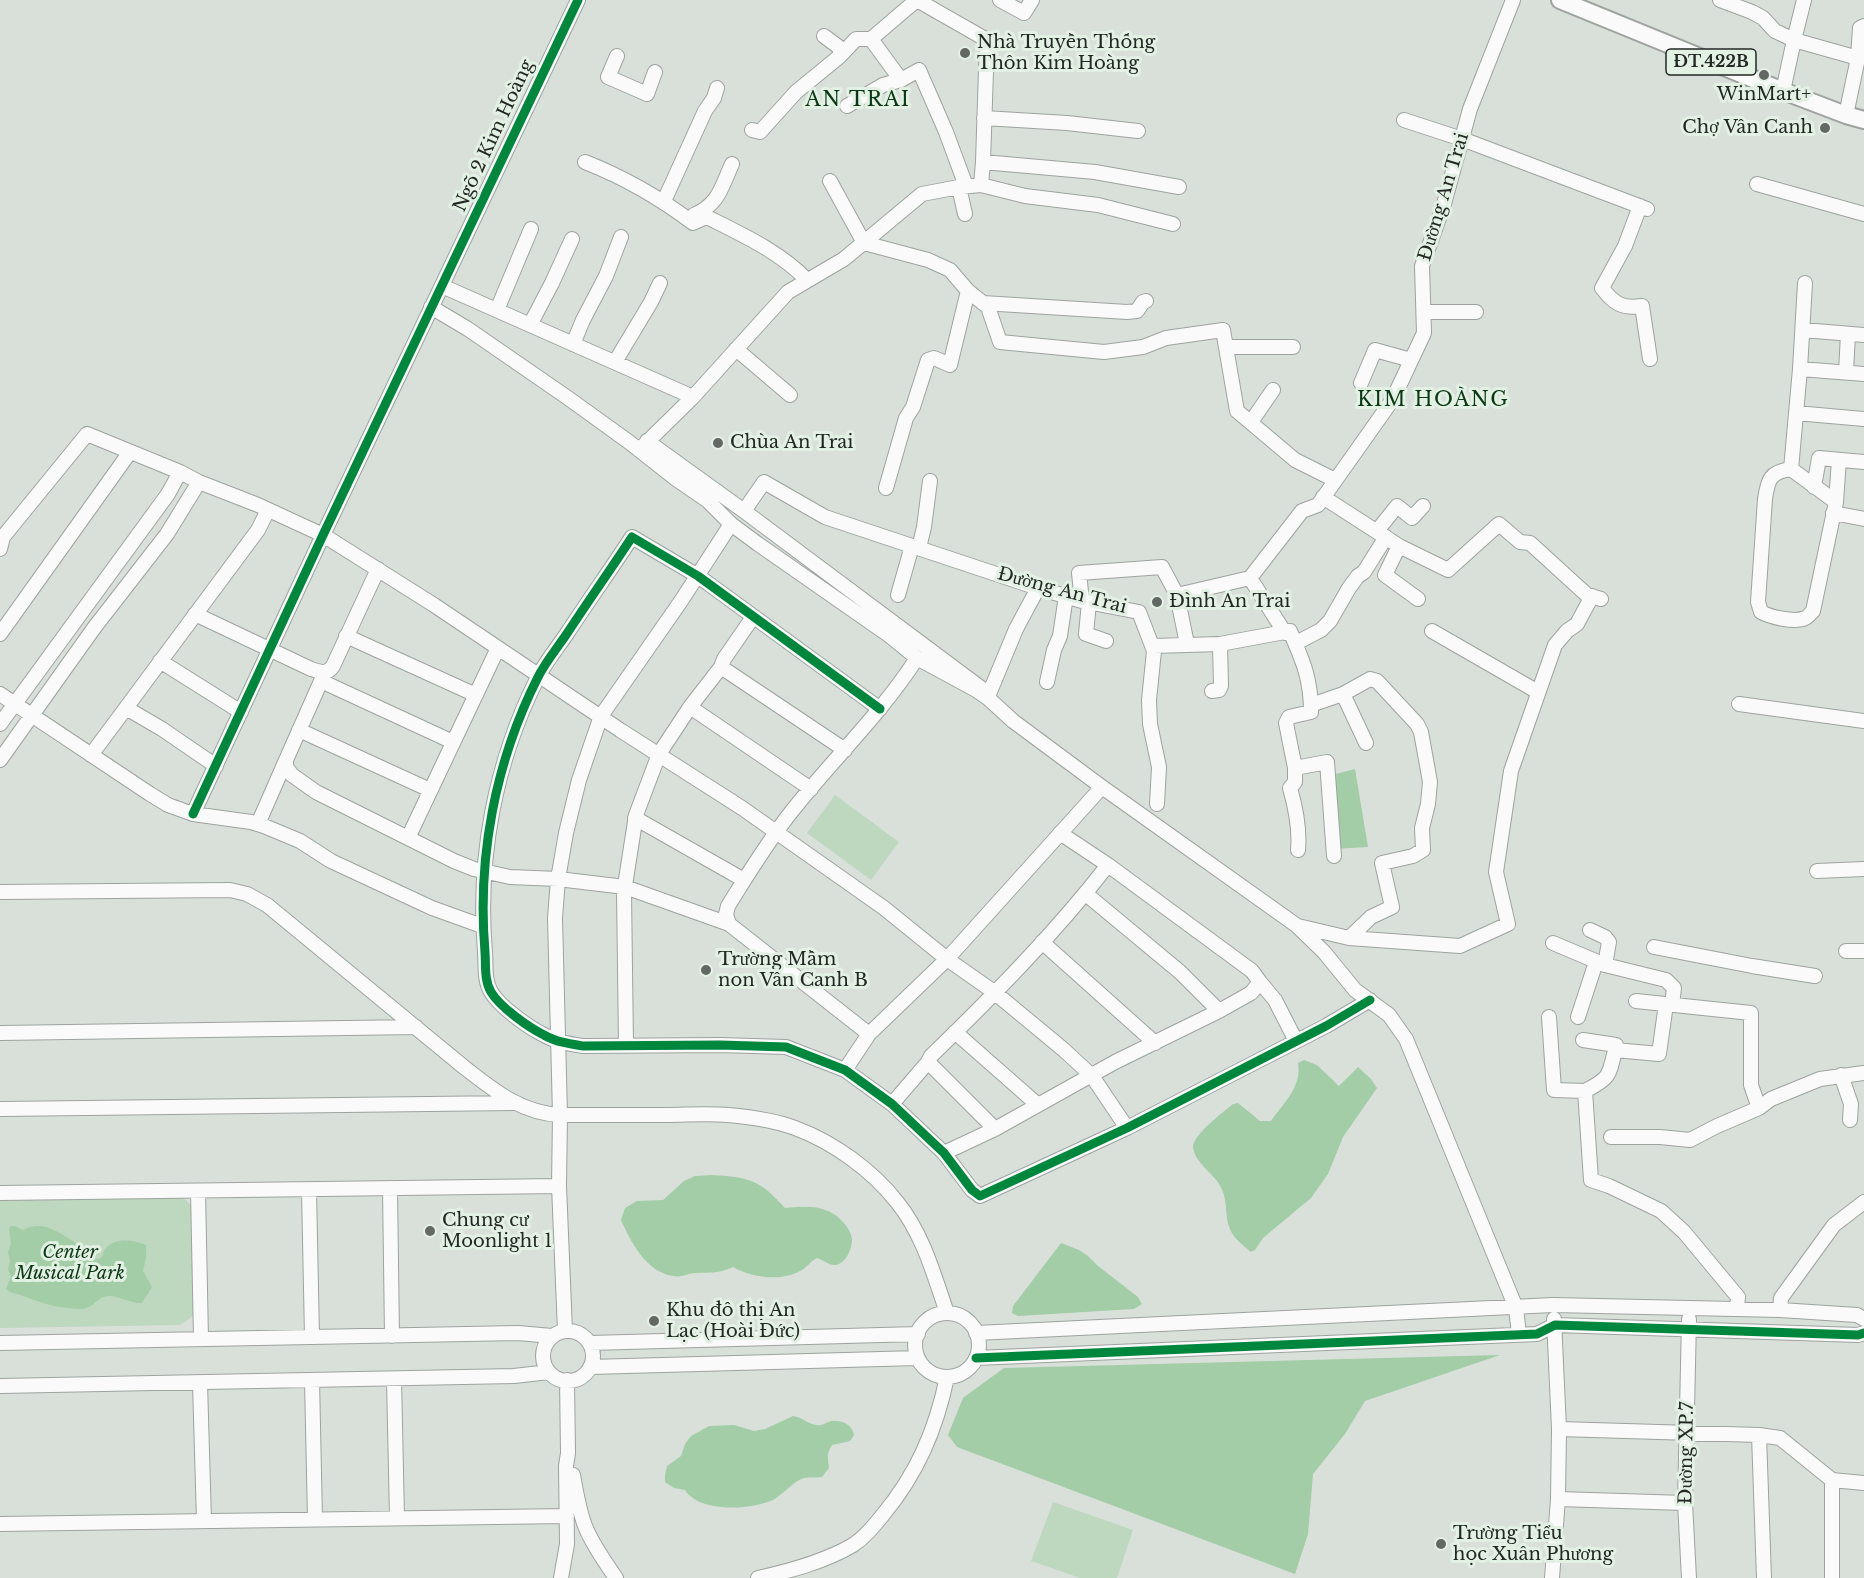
<!DOCTYPE html>
<html>
<head>
<meta charset="utf-8">
<style>
	body { margin:0 }
	canvas { display:block; background:#d9e0da }
</style>
</head>
<body>
<canvas width="1864" height="1578"></canvas>
<script>
const ctx = document.querySelector('canvas').getContext('2d');
ctx.lineJoin = 'round';
function paint(path, color) { ctx.fillStyle = color; ctx.fill(path, 'evenodd'); }
function strokePath(path, color, width, dash) { ctx.strokeStyle = color; ctx.lineWidth = width; ctx.lineCap = dash ? 'butt' : 'round'; ctx.setLineDash(dash || []); ctx.stroke(path); }
function write(font, color, halo, rows, align = 'center') {
  ctx.font = font + ' "Libre Baskerville",serif'; ctx.lineWidth = 6; ctx.setLineDash([]); ctx.textBaseline = 'middle'; ctx.strokeStyle = halo; ctx.fillStyle = color; for (const [text, x, y, turn = 0] of rows) {
    ctx.save(); ctx.translate(x, y); ctx.rotate((+turn || 0) * Math.PI / 180); ctx.textAlign = isNaN(turn) ? turn : align; if (halo) ctx.strokeText(text, 0, 0); ctx.fillText(text, 0, 0); ctx.restore();
  }
}
const green = new Path2D(`
	M835,795L899,842L871,880L807,833Z
	M182,1196L194,1208L196,1314L180,1325L0,1328V1200Z
	M1053,1502L1133,1530L1117,1578H1080L1031,1561Z`);
const water = new Path2D(`
	M1355,769L1368,847L1333,849L1328,776Z
	M1304,1060L1317,1065L1339,1086L1358,1067L1371,1079L1377,1088L1343,1137L1328,1174L1311,1198L1263,1238L1255,1250L1251,1252C1244,1246 1233,1238 1230,1229C1223,1211 1230,1199 1217,1181C1209,1171 1194,1160 1193,1147C1193,1135 1223,1112 1233,1104L1238,1103L1260,1121H1271C1284,1102 1302,1087 1298,1063Z
	M712,1175C749,1177 760,1180 785,1208C799,1207 814,1205 828,1211C838,1215 851,1228 852,1239C852,1249 846,1264 835,1265C828,1265 823,1260 817,1258C811,1261 808,1266 802,1270C782,1282 752,1278 733,1267C717,1274 713,1272 696,1273C688,1273 682,1278 673,1276C646,1272 631,1242 621,1220L625,1208L637,1201L663,1200L684,1181L695,1176Z
	M11,1226H15L23,1230C44,1218 64,1236 82,1247V1255C87,1258 95,1262 100,1258C106,1254 101,1254 105,1249C116,1237 132,1240 146,1245V1258L143,1271L152,1287L142,1303C132,1304 121,1297 111,1296C96,1296 97,1305 86,1308C80,1310 74,1308 68,1308C50,1306 40,1302 23,1296C17,1293 11,1294 6,1289L11,1277L8,1269L10,1261L8,1252L11,1244L9,1229Z
	M1061,1243L1079,1250L1088,1256L1098,1266L1138,1297L1142,1304L1134,1309L1018,1316L1012,1313L1013,1306Z
	M1500,1355L1365,1401L1345,1434L1313,1474L1308,1534L1295,1574L957,1447L948,1435L963,1398L1004,1368Z
	M793,1416C802,1417 808,1424 816,1425C823,1426 825,1423 831,1421C841,1420 852,1424 854,1435L850,1441L832,1445C826,1454 828,1458 829,1468L822,1477C816,1478 809,1477 804,1478C792,1482 784,1494 773,1500C751,1510 699,1513 685,1490L674,1488L665,1482V1475L667,1466L681,1456L685,1444L691,1436L709,1426L734,1425L754,1431L765,1429Z`);
const minor = new Path2D(`
	M1000,0L1024,13L1032,0
	M1720,0L1752,12L1763,18L1775,31L1794,40L1783,91
	M1804,0L1794,40L1858,58L1846,115
	M617,56L608,77L647,94L655,72
	M840,56L856,39H871
	M1858,58L1860,28L1864,26
	M901,80L871,39L912,4L913,0
	M847,106L883,85L901,80L919,70L946,132L966,186
	M984,118L1067,123L1138,131
	M1404,120L1462,139L1647,209
	M752,130L760,132L796,92L840,56V48L824,36
	M585,162C623,177 660,198 693,223L704,218H709C743,235 780,252 807,280
	M983,162L1095,172L1179,187
	M830,181L864,243L928,260L950,270L968,291L950,365L934,358L928,360L913,407L906,418L886,488
	M1757,184L1864,214
	M981,185L1025,196L1098,205L1173,224
	M959,187L965,214
	M664,201L705,111L714,98L717,88
	M1640,206L1625,246L1602,288C1614,304 1623,309 1642,306L1650,359
	M692,218L694,215C719,204 721,188 732,164
	M442,286L693,397
	M968,291L988,307L1000,342L1104,352L1143,347L1166,338L1223,330L1237,411L1295,460L1335,480
	M983,303L1127,312L1137,311L1143,302L1146,301
	M431,307L468,329L568,398L629,442L676,479L708,501L731,524L758,544L890,636L917,658L976,690L989,699L1013,721L1102,787L1296,925L1324,952L1355,990L1389,1015L1406,1039L1516,1308L1519,1334
	M497,310L531,229
	M1424,312H1476
	M530,325L552,283L572,239
	M1803,330L1864,335
	M573,344L583,320L606,276L621,237
	M1226,347H1293
	M736,349L790,395
	M615,362L651,302L660,283
	M1800,369L1864,374
	M1846,372L1848,334
	M1361,383L1375,350L1411,360
	M1796,413L1864,419
	M1251,422L1273,390
	M647,441L744,511L989,694L1016,629L1038,588
	M639,450L693,397L788,292L844,259L922,194L959,187L981,185L983,162L987,40L917,0
	M1791,469L1800,369L1805,283
	M1814,487L1819,458L1864,462
	M1323,497L1399,546L1448,570L1499,524L1520,542L1530,543L1587,595L1601,599
	M1836,502L1791,469C1770,472 1768,479 1765,499L1758,602L1761,612C1770,617 1795,623 1805,618C1808,617 1810,614 1813,611L1836,502L1839,460
	M744,511L764,482L825,517L1038,588L1082,601L1139,612L1154,651L1149,700L1150,724L1159,767L1157,804
	M1833,513L1864,519
	M1377,531L1397,506L1412,518L1423,506
	M1399,546L1385,575L1418,599
	M919,548L924,527L930,481
	M0,549L3,537L87,434L180,472L199,482L258,505L323,535L434,605L620,730L742,808L884,908L947,959L994,992L1064,1050L1092,1076L1127,1128
	M1250,578L1285,633
	M898,595L912,546
	M1177,595L1250,578L1302,511L1318,505L1393,399L1424,333L1422,266L1444,204L1470,109L1513,0
	M1082,601L1079,573L1162,567L1177,595L1187,644
	M1089,602L1086,634L1106,641
	M195,614L311,669C320,672 327,675 333,666L378,569
	M1432,631L1538,692
	M0,634L130,452
	M346,636L476,695
	M1296,643L1321,630L1330,621L1349,588L1358,576L1364,572L1386,537
	M1153,646L1220,644L1290,631C1303,661 1311,679 1311,712L1289,717L1286,723L1295,768V782L1290,788C1296,809 1300,829 1298,850
	M160,661L241,712
	M721,667L845,750
	M325,672L286,760V767L292,775L316,792L454,861L474,869L510,877L558,879L625,887L729,924L869,1034L845,1070
	M321,681L453,742
	M1047,682L1054,650L1060,636L1066,596
	M1212,691L1219,690L1221,686L1220,644
	M0,694L150,794L168,805L193,814L251,822L264,826L300,841L331,861L432,908L482,926
	M1343,694L1370,679L1377,681L1417,724L1421,732L1430,782L1428,804L1422,828L1423,850L1413,856L1382,863L1392,907L1371,917L1349,938
	M1739,704L1864,721
	M1311,705L1343,694L1366,743
	M690,707L811,789
	M126,708L162,729L216,766
	M880,709L698,576L632,537C611,569 589,600 568,632C558,647 546,661 538,677C495,762 477,858 485,952C486,965 484,980 491,992C500,1007 528,1027 544,1035C556,1042 570,1044 583,1046L720,1045L786,1047L845,1070L892,1104L944,1153L972,1190L980,1196L1127,1128L1326,1026L1370,1000
	M0,724L168,494L180,472
	M299,730L430,790
	M91,755L258,530L268,510
	M0,760L94,628L167,534L199,482
	M1295,768L1327,762L1334,856
	M193,814L323,535L578,0
	M635,818L744,880
	M258,824L286,760
	M408,838L498,648
	M1817,871L1864,869
	M0,892L230,890L247,894L267,905L465,1068C495,1091 521,1113 560,1115C595,1115 630,1115 665,1115C686,1115 707,1113 728,1115C750,1117 774,1120 795,1128C833,1142 872,1170 897,1202C923,1234 934,1275 947,1313
	M1086,894L1180,972L1219,1011
	M729,924L726,914L728,906C748,874 768,841 792,811C833,759 881,714 917,658
	M1298,926L1349,938L1460,946L1508,924L1496,872L1511,771L1555,645L1567,631L1577,624L1592,596
	M1590,930L1605,937L1609,942L1605,965
	M1042,942L1155,1043
	M1553,943L1605,965L1666,980L1674,988L1672,1005
	M1654,947L1752,966L1815,976
	M1846,951H1864
	M1260,982L1275,1000L1296,1041
	M1636,1001L1751,1013V1085L1759,1108
	M1549,1017L1554,1090L1585,1091L1591,1180L1609,1186L1661,1211L1684,1232L1738,1297L1737,1309
	M1578,1017L1596,962
	M955,1032L1038,1105
	M0,1033L416,1027
	M869,1034L947,959L1102,787
	M1583,1040L1616,1045L1615,1050
	M626,1045L624,892L636,815L659,754L690,707L721,667L724,659L753,617
	M1841,1075L1851,1104L1850,1120
	M1585,1091C1610,1078 1609,1076 1615,1050L1659,1054L1666,1004
	M892,1104L928,1062
	M0,1109L514,1103
	M995,1129L928,1062L931,1056C993,996 1055,933 1108,865
	M1611,1137H1660L1690,1140L1717,1126L1759,1108L1771,1099L1820,1079L1864,1073
	M944,1153L995,1129L1115,1062L1219,1011L1251,993L1260,982L1252,971L1108,865L1060,833
	M390,1188L392,1336
	M309,1190L312,1337
	M198,1191L201,1339
	M0,1193L559,1186
	M1780,1310L1781,1298L1834,1225L1864,1202
	M915 1345a32 32 0 1 1 64 0a32 32 0 1 1-64 0Z
	M1689,1319L1685,1503L1689,1578
	M543 1356a25 25 0 1 1 50 0a25 25 0 1 1-50 0Z
	M565,1331L559,1186L560,1115L555,918L558,879L566,833L579,780L601,716L681,601L731,524
	M976,1333L1553,1305L1780,1310L1857,1315L1864,1319
	M0,1343L518,1333L552,1336
	M590,1343L918,1334
	M976,1358L1537,1334L1555,1325L1858,1335L1864,1333
	M590,1367L918,1358
	M394,1379L397,1518
	M312,1380L315,1519
	M200,1383L204,1521
	M0,1386L514,1376L549,1372
	M1559,1429L1759,1435L1780,1438L1832,1480L1864,1483
	M1759,1435L1764,1578
	M573,1475C576,1492 579,1510 585,1526C592,1544 605,1562 616,1578
	M1558,1499L1685,1503
	M0,1524L567,1516
	M561,1578L567,1544L566,1466L568,1453L567,1380
	M758,1578C790,1571 824,1562 853,1545C865,1537 873,1527 882,1516C917,1474 936,1430 947,1377
	M1552,1578L1558,1499L1559,1429L1554,1319
	M1832,1578V1480`);
const major = new Path2D(`
	M1560,0L1783,91L1846,115L1864,120`);
const cycleway = new Path2D(`
	M880,709L698,576L632,537C611,569 589,600 568,632C558,647 546,661 538,677C495,762 477,858 485,952C486,965 484,980 491,992C500,1007 528,1027 544,1035C556,1042 570,1044 583,1046L720,1045L786,1047L845,1070L892,1104L944,1153L972,1190L980,1196L1127,1128L1326,1026L1370,1000
	M193,814L323,535L578,0
	M976,1358L1537,1334L1555,1325L1858,1335L1864,1333`);
const markers = [
	[965,53,6,"#636864"],
	[1764,75,6,"#636864"],
	[1825,128,6,"#636864"],
	[718,443,6,"#636864"],
	[1157,602,6,"#636864"],
	[706,970,6,"#636864"],
	[430,1231,6,"#636864"],
	[654,1321,6,"#636864"],
	[1441,1544,6,"#636864"]
];
const shields = [
	[1711,62,90]
];
const shieldNames = [
	["ĐT.422B",1711,62]
];
const poiNames = [
	["Nhà Truyền Thống",977,43],
	["Thôn Kim Hoàng",977,64],
	["WinMart+",1764,95,"center"],
	["Chợ Vân Canh",1813,128,"right"],
	["Chùa An Trai",730,443],
	["Đình An Trai",1169,602],
	["Trường Mầm",718,960],
	["non Vân Canh B",718,981],
	["Chung cư",442,1221],
	["Moonlight 1",442,1242],
	["Khu đô thị An",666,1311],
	["Lạc (Hoài Đức)",666,1332],
	["Trường Tiểu",1453,1534],
	["học Xuân Phương",1453,1555]
];
const streetNames = [
	["Ngõ 2 Kim Hoàng",494,136,-65],
	["Đường An Trai",1444,197,-73],
	["Đường An Trai",1062,591,15],
	["Đường XP.7",1687,1453,-89]
];
const parkNames = [
	["Center",70,1253],
	["Musical Park",70,1274]
];
const neighbourhoodNames = [
	["AN TRAI",858,100],
	["KIM HOÀNG",1433,400]
];
paint(green, '#bdd8bf');
paint(water, '#a2cda6');
strokePath(minor, '#9ea39f', 16);
strokePath(major, '#9ea39f', 20);
strokePath(minor, '#f9faf9', 14);
strokePath(major, '#f9faf9', 16);
strokePath(cycleway, '#00873e', 9);
for (const [x, y, r, color] of markers) { const dot = new Path2D(); dot.arc(x, y, r, 0, 2 * Math.PI); ctx.fillStyle = color; ctx.fill(dot); strokePath(dot, '#e3f0e4', 2); }
for (const [x, y, w] of shields) { const box = new Path2D(); box.roundRect(x - w / 2, y - 13, w, 26, 4.5); ctx.fillStyle = '#e3f0e4'; ctx.fill(box); strokePath(box, '#232824', 1.5); }
write('bold 16px', '#232824', null, shieldNames);
write('18px', '#232824', '#e3f0e4', poiNames, 'left');
write('18px', '#232824', '#e3f0e4', streetNames);
write('italic 18px', '#0d3815', '#e3f0e4', parkNames);
ctx.letterSpacing = '1.5px';
write('20px', '#0b3915', '#e3f0e4', neighbourhoodNames);
ctx.letterSpacing = '0px';
</script>
</body>
</html>
